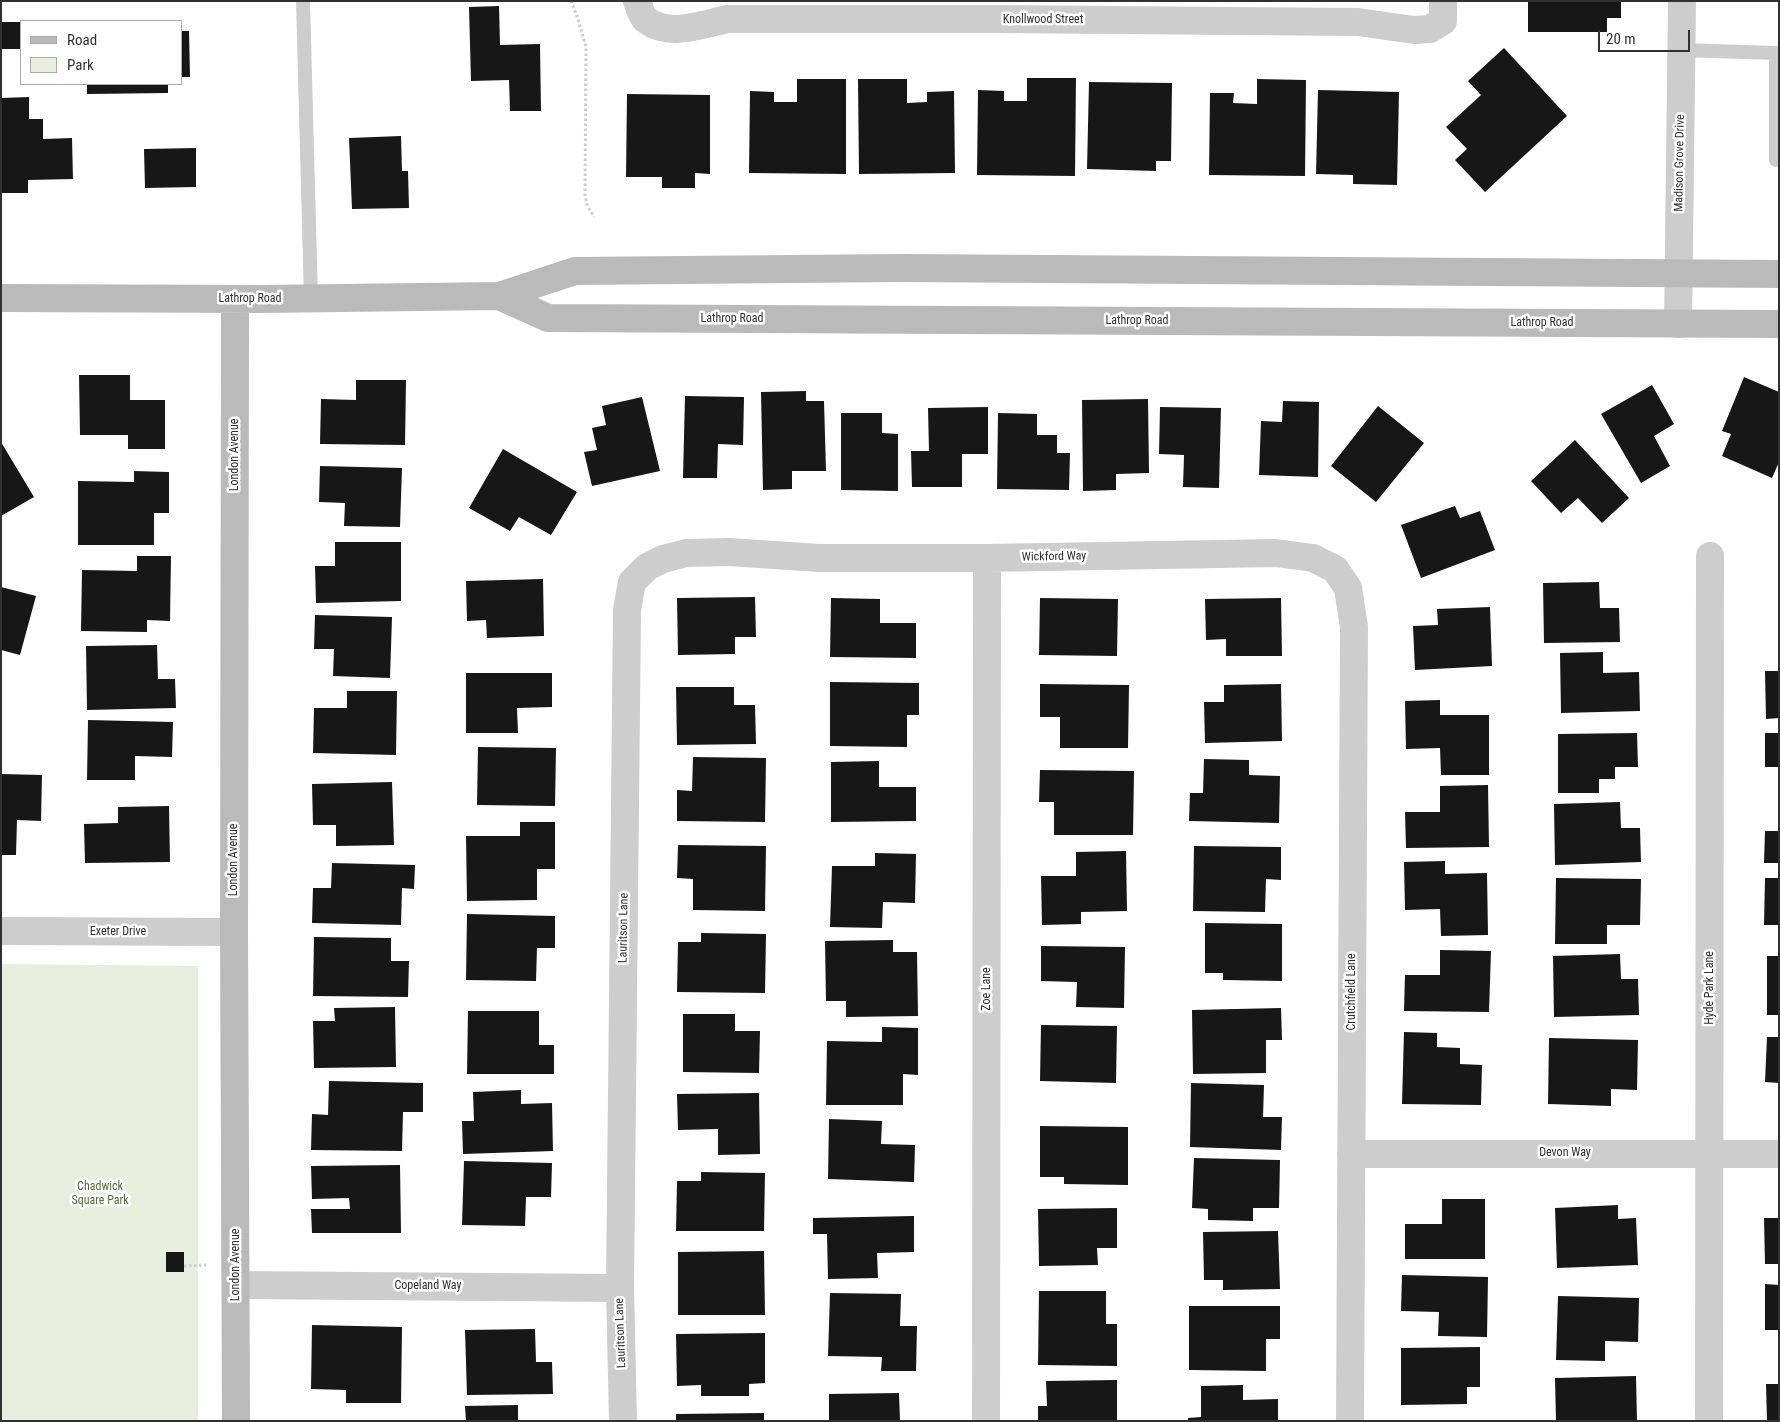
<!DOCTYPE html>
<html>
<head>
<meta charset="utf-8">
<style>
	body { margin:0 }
	#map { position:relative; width:1780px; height:1422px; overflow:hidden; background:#fff; font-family:"Roboto Condensed",sans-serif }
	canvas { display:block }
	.frame { position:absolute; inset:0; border:2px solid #303030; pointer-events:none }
	.legend { position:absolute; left:20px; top:20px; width:162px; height:65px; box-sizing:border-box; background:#fff; border:1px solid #acacac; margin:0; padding:6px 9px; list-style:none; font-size:15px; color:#303030 }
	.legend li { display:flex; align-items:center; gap:10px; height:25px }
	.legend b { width:25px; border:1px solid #acacac }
	.scale { position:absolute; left:1598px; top:30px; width:92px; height:22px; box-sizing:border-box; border:2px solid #303030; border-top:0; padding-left:6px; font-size:15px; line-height:18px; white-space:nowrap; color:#303030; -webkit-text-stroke:4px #fff; paint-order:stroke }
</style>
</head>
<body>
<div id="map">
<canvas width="1780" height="1422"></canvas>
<div class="frame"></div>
<ul class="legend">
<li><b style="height:6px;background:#bababa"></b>Road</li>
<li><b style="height:14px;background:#e7eedd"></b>Park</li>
</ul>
<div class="scale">20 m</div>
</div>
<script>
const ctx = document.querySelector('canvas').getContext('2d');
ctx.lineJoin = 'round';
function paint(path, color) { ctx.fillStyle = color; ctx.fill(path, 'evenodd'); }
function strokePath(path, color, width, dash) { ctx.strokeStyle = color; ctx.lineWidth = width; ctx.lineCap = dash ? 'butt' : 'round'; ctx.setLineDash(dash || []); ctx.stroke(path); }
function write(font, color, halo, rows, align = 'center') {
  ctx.font = font + ' "Roboto Condensed",sans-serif'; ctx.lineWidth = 5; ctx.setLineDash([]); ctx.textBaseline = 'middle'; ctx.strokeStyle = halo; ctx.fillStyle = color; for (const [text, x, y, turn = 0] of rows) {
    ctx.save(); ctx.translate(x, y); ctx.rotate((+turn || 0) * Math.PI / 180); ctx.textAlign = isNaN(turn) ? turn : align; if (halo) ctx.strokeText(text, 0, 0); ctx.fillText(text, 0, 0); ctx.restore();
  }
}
const green = new Path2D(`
	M1,964L198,966V1421H1Z`);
const building = new Path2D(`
	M1528,1H1621V18H1607V32H1528Z
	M499,6L500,45L540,44L541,111H510L509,80L471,81L469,7Z
	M1,22H21V49H1Z
	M181,31H189L190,77H181Z
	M1504,48L1567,116L1485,192L1455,160L1467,149L1446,127L1481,95L1468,81Z
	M1027,78H1076L1075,176L977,175L978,90L1004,91V101H1027Z
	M797,79H846V174L749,173L750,91L774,92V102H797Z
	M858,79H907V103L927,102V92L954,91L955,173L859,174Z
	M1257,79L1306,80L1305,176L1209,175L1210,93H1234L1233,103L1257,104Z
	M1089,82L1172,83L1171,161H1156V171L1087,169Z
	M87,84H168V93L87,94Z
	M1318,90L1399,92L1397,185L1353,184V175L1316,174Z
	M627,94L710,95V174L695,173V188H662V177H626Z
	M29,97V119H43V139L72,138L73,179L28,180V193H2L1,98Z
	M401,136L402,171H408L409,208L352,209L349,138Z
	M196,148V187L145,188L144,149Z
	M79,375H130V400H165V449H128V435H80Z
	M1744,377L1779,392V462L1772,478L1722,456L1731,434L1722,431Z
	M356,380H406L405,445L320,444L321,399L356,400Z
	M1652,385L1674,424L1654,436L1670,466L1641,483L1601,414Z
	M806,391V401H824L826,471H792V489L763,490L761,392Z
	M685,396L744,397L743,445L718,444L717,478H683Z
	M642,397L660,471L592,486L584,452L597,450L592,428L606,425L602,406Z
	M1148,399L1149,473L1116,474V490L1083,491L1082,400Z
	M1283,401L1319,402L1318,477L1259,475L1261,421L1282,422Z
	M1378,406L1424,443L1376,502L1331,466Z
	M988,407V454H962V487H912L911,451H929L928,408Z
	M1160,407L1221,408L1219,488L1183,487L1184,455L1159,454Z
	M841,413H882V433L898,434V491L841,490Z
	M998,413L1037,414V435H1057V453H1070L1069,490L997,489Z
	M1575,440L1629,498L1602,523L1578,498L1561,513L1531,481Z
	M1,442L34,497L1,516Z
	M503,449L577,492L551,535L519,517L510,531L469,508Z
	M320,466L402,468L400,527L344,526L345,503L319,502Z
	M134,471L169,472V513H154V545H78V481L134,482Z
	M1455,506L1460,518L1480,511L1495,550L1421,578L1401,525Z
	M335,542H401V601L316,603L315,566H335Z
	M137,556H171L170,621L147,620V632L81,631L82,570L137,571Z
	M543,579L544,636L487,638L486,620L467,621L466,581Z
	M1599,582L1600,608H1619L1620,642L1544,643L1543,583Z
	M1,587L36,596L20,655L1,650Z
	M755,597L756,637H735V654L678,655L677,598Z
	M831,598L880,599V623H916V658L830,657Z
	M1040,598L1118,599L1117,656L1039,655Z
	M1281,598L1282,656H1226V639L1206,640L1205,599Z
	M1490,607L1492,666L1415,670L1413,626L1438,625L1437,609Z
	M315,615L392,617L390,678L333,676L334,649H314Z
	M157,645L158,679H175L176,708L87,710L86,646Z
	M1603,652V673L1639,672L1640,711L1561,713L1560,653Z
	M1765,671H1779V718L1766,719Z
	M466,673H552V707L517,708L518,733H466Z
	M830,682L919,683V715H907V747L830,746Z
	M1040,684L1129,685L1128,748H1060V717H1040Z
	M1281,684L1282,741L1205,743L1204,702H1224V685Z
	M676,687H734V705H755L756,744L677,745Z
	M347,691H397L396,755L313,753L314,708H347Z
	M1440,700V715H1489V775H1441L1440,748L1406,749L1405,701Z
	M88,720L173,722L172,757L135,756V780H87Z
	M1637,733L1638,767H1615V779H1599V793H1558V734Z
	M1765,733H1779V767H1765Z
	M478,747L556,748L555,806L477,805Z
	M693,757L766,758L765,822L677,821V790L692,791Z
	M1204,759L1249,760V775L1280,776L1279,823L1189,821L1190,793H1203Z
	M879,761V787H916V821L831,822V762Z
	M1040,770L1134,771L1133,835H1054V802H1039Z
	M1,774L42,775L41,821L17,820L16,855H1Z
	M392,782L394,845L336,846V825H313L312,784Z
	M1488,785L1489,847L1406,848L1405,812H1440V786Z
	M1620,802L1621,828H1640L1641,862L1555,865L1554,804Z
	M169,806L170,862L85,863L84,824L118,823V807Z
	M520,822H555V869H537V900L467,901L466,836H520Z
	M1765,831H1779V863H1764Z
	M678,845L766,846L765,911L693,910V879L677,878Z
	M1194,846L1281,847V880L1266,879L1265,912L1193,911Z
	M1126,851L1127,911L1081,912V924L1042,925L1041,876H1076V852Z
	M875,853L916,854L915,903L883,902L882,928L830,927L832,866H875Z
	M1445,861V874L1487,873L1488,935L1441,936L1440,909L1405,910L1404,862Z
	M332,863L415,865L414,889L402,888L401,925L312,923L313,888H331Z
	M1556,878L1641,879L1640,925H1607V944H1555Z
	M1765,878H1779V925H1764Z
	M467,914L555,916V948H537L536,981L466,980Z
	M1205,923L1282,924V981L1223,980V973H1205Z
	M701,933L766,934L765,993L677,992L678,942H701Z
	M314,937L391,938V961H409L408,997L313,996Z
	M893,940V952H917L918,1016L846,1017V1001H826L825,941Z
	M1041,946L1125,947L1124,1008L1076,1007L1077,982L1041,981Z
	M1440,950L1491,951L1489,1012L1404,1011L1405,975H1440Z
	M1620,954L1621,979H1638L1639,1015L1554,1017L1553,956Z
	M1767,956H1779V1015H1767Z
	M395,1007L396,1067L314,1068L313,1021H335L334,1008Z
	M1281,1008L1282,1040H1266V1073L1193,1074L1192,1010Z
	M468,1011H539V1045H554V1074H467Z
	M683,1014H735V1031H760L759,1073L683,1072Z
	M1041,1025L1117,1026L1116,1083L1040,1081Z
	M882,1027L918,1028V1075L903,1074V1105H826L827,1041L882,1042Z
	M1404,1032L1437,1033V1047L1460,1048V1064L1482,1065L1481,1105L1402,1104Z
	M1767,1037H1779V1083L1765,1082Z
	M1549,1038L1638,1040L1637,1090L1611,1089V1106L1548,1104Z
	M329,1081L423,1083V1112H403L402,1151L311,1150L312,1114L328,1115Z
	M1191,1083L1264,1085L1263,1117H1282L1281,1150L1190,1147Z
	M521,1090V1104L552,1103L553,1151L463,1154L462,1121H474L473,1092Z
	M759,1093L760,1154L718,1155V1129L678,1130L677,1094Z
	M829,1119L882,1121L881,1144L915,1145L914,1182L828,1179Z
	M1040,1126L1128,1127V1185L1064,1184V1177H1040Z
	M1194,1158L1280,1160L1279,1208H1253V1221L1208,1220V1209L1192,1208Z
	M464,1161L552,1163L551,1197H526L525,1226L462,1225Z
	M400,1165L401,1233H312L311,1209H350L349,1198L312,1199L311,1166Z
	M701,1172L765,1173L764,1231H676L677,1181H701Z
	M1442,1199H1485V1259H1405V1224H1442Z
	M1618,1205V1219L1636,1218L1638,1265L1557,1268L1555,1208Z
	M1117,1208V1248H1097L1098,1265L1039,1266L1038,1209Z
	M914,1216V1252L877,1253L878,1278L828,1279L827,1234H813V1218Z
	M1764,1218H1779V1264H1765Z
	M1278,1231L1280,1289L1223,1290V1280H1204L1203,1232Z
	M764,1251L765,1315H678V1252Z
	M166,1252H184V1272H166Z
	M1402,1275L1488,1277L1487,1337L1438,1336L1439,1312L1401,1311Z
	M1765,1284L1779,1285V1330H1765Z
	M1039,1291H1106V1324H1117V1366L1038,1365Z
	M830,1293L901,1294L900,1326H917L916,1371H881L882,1357L828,1356Z
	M1558,1296L1639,1298L1638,1342L1605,1341V1361L1556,1360Z
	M1189,1306H1280V1339H1266V1371L1189,1370Z
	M312,1325L402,1327L401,1403H346V1390L311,1389Z
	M535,1329L536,1362H552L553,1394L467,1395L465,1330Z
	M765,1333V1383L749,1384V1396H701V1385L677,1386L676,1334Z
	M1480,1347V1387H1467V1404L1401,1405V1348Z
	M1636,1376L1637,1421H1556L1555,1378Z
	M1117,1380V1420L1038,1421V1406H1047L1046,1381Z
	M1766,1384H1779V1421H1767Z
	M1243,1385V1400L1278,1399V1421H1188V1418L1201,1417V1386Z
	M899,1393L900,1421H829V1394Z
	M518,1405V1421H466L465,1406Z
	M764,1413V1421H676V1414Z`);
const path = new Path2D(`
	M571,1L578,19L586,47L585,195L587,205L594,217
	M184,1266L206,1265`);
const lane = new Path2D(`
	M303,1L311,299
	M1681,50L1776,53V160`);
const street = new Path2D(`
	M637,1C639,6 641,15 645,19C668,38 701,25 727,19H995L1358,22L1414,30L1430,29L1443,21V1
	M1678,324L1682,1
	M1,931L234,932
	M1351,1154H1779
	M236,1285L620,1288
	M623,1421L620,1288L627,610L632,582L647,567L663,559L686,553L729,552L819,558H987L1276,553L1313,558L1335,569L1348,588L1354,627L1350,1421
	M986,1421L987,558
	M1709,1421L1710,556`);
const secondary = new Path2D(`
	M499,296L548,318L1779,324
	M1,298L262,299L499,296L575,271L901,268L1779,274
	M235,299L234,932L236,1421`);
const streetNames = [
	["Knollwood Street",1043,20],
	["Madison Grove Drive",1680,163,-89],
	["Lathrop Road",250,299],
	["Lathrop Road",732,319],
	["Lathrop Road",1137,321],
	["Lathrop Road",1542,323],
	["London Avenue",235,455,-90],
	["Wickford Way",1054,557,-1],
	["London Avenue",234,860,-90],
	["Lauritson Lane",624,928,-89],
	["Exeter Drive",118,932],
	["Hyde Park Lane",1710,988,-90],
	["Zoe Lane",987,989,-90],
	["Crutchfield Lane",1352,992,-90],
	["Devon Way",1565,1153],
	["London Avenue",236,1265,-90],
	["Copeland Way",428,1286],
	["Lauritson Lane",621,1333,-92]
];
const parkNames = [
	["Chadwick",100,1187],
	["Square Park",100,1201]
];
paint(green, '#e7eedd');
paint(building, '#171717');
strokePath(path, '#cdcdcd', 3, [2.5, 2.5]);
strokePath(lane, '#cdcdcd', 14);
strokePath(street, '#cdcdcd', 28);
strokePath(secondary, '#bababa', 28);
write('12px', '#303030', '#fff', streetNames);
write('12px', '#576f39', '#fff', parkNames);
</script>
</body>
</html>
